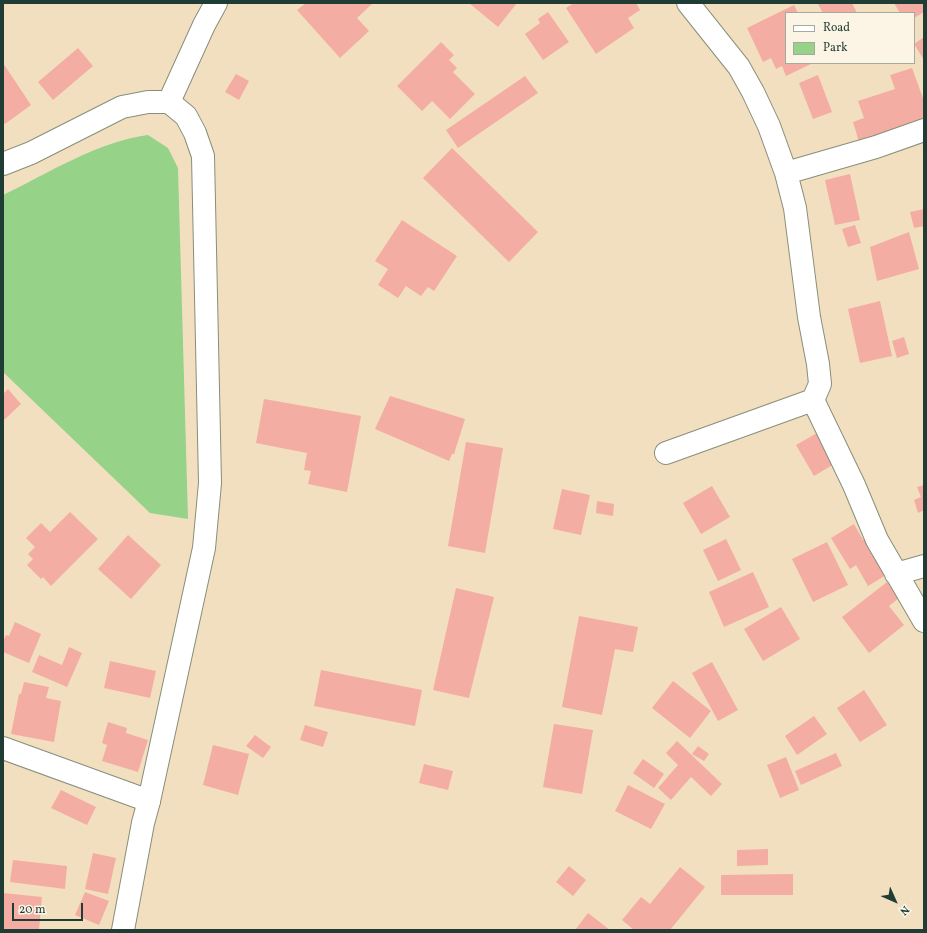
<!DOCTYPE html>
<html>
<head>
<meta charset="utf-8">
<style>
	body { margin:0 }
	#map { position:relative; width:927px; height:933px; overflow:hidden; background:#f2dfc0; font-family:Vollkorn,serif }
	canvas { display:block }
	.frame { position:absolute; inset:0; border:4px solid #1f3d34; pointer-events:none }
	.legend { position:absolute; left:785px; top:12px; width:130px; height:52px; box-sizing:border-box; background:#fcf5e5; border:1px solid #a4ab9e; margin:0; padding:5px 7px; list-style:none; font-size:12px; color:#1f3d34 }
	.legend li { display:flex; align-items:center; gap:8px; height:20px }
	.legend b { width:20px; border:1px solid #a4ab9e }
	.north { position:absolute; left:875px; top:881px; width:40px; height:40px; -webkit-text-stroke:3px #fcf5e5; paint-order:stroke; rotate:135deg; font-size:11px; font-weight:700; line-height:16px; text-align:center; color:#1f3d34 }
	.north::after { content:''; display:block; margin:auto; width:14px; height:18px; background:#1f3d34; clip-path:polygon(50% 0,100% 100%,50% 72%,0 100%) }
	.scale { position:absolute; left:12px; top:903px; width:71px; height:18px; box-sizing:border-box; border:2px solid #1f3d34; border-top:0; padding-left:5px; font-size:12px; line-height:14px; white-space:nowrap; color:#1f3d34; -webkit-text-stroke:3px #fcf5e5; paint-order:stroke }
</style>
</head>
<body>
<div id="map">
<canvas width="927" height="933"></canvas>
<div class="frame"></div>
<ul class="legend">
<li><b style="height:5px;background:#fff"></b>Road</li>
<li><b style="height:11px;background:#96d287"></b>Park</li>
</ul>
<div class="north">N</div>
<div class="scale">20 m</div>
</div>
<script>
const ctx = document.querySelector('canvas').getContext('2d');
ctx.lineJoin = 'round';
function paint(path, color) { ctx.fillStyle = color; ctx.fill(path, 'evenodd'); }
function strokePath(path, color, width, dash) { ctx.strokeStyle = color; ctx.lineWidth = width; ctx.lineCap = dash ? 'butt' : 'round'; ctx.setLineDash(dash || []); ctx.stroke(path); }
const green = new Path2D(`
	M148,135L168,148L178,168L188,519L150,513L3,372V195C47,174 99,141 148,135Z`);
const building = new Path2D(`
	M306,3H373L357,18L369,31L340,58L297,10Z
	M469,3H517L498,27Z
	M574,3H636L640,10L628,18L634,28L596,54L566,8Z
	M821,3H852L857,13H823L818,4Z
	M894,3H924V12L914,18V13H900Z
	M794,5L798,13H786V63H813L786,76L782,66L776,69L771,58L763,62L747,28Z
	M548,12L569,42L543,60L525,34L540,23L538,19Z
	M924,37V60L914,44Z
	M441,42L454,55L449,60L457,68L453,72L475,94L450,119L432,101L422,111L397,86Z
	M78,48L93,66L53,100L38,82Z
	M3,63L31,105L5,124L3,121Z
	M912,68L924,101V125L860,145L853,122L864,118L858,101L895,89L890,75Z
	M236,74L249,81L239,100L225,92Z
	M818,75L832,112L813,119L799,83Z
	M525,76L538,93L458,148L446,130Z
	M452,148L538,232L509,262L423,178Z
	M850,174L860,220L835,225L825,180Z
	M924,209V226L914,228L910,212Z
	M402,220L457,256L434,291L428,287L421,296L406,286L398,298L378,285L388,269L375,261Z
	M855,225L861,243L848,247L842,229Z
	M909,232L919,269L877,281L870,247Z
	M880,301L892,356L860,363L848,309Z
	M904,337L909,354L897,358L892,341Z
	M8,389L21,404L3,421V394Z
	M390,396L465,419L454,454H452L449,461L375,429Z
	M264,399L361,416L347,492L308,484L311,471L304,470L307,453L256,443Z
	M817,433L834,464L814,476L796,445Z
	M466,442L503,448L485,553L448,546Z
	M924,485V510L918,513L914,500L921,497L917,487Z
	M712,486L730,517L701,534L683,503Z
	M562,489L590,495L581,535L553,529Z
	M597,501L614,504L613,516L596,513Z
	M70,512L98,539L51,586L43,577L41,579L27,565L33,559L28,554L35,547L26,538L41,523L50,532Z
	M854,524L863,540L869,536L891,572L868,586L856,565L850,569L831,538Z
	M128,535L161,565L131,599L98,569Z
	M726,539L741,570L718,581L703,550Z
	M827,542L848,585L813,602L792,559Z
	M753,572L769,607L724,627L709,592Z
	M887,582L899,598L889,606L904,625L869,653L842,617Z
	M456,588L494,597L469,698L433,690Z
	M781,607L800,639L763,661L744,629Z
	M579,616L638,627L633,652L615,649L602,715L562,707Z
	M15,622L41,634L29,663L3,652V642L6,635L9,636Z
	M69,647L82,653L67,687L32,672L39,655L62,665Z
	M110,661L156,671L150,698L104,688Z
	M712,662L738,710L718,721L692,673Z
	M321,670L422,690L415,726L314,706Z
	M673,681L711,711L690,738L652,708Z
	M24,682L49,687L46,698L61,701L54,742L11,734L19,694H21Z
	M864,690L887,725L860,742L837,708Z
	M814,716L827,734L797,755L785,736Z
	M108,722L127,728L126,733L148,740L138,772L102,761L107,745L102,743Z
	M554,724L593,730L582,794L543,787Z
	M305,725L328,732L323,747L300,740Z
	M255,735L271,747L263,758L246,746Z
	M677,741L722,784L711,796L691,777L671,800L658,788L678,765L666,753Z
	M213,745L249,754L238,795L203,785Z
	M698,746L709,754L704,761L692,754Z
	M836,753L842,766L801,785L795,771Z
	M786,757L799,790L780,798L767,765Z
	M643,759L664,774L654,788L633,773Z
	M424,764L453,771L448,790L419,783Z
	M628,785L665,804L651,829L615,811Z
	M61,790L96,807L87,825L51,808Z
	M768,849V865L737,866V850Z
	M93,853L116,858L108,894L85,889Z
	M13,860L67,866L65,889L10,882Z
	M569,866L586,880L573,896L556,882Z
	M680,867L705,887L670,930H634L622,920L641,897L650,904Z
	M793,874V895H721V875Z
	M85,892L109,901L99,925L75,915Z
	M3,893L42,897L39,930H3Z
	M588,913L610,930H575Z`);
const minor = new Path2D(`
	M688,3L739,67L753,92L769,126L786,173L795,208L809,317L818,364L820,384L813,400
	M169,102L204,25L216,3
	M786,173L876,147L924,130
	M666,453L813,400L854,485L877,540L924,621
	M896,574L924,566
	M3,748L149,801`);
const tertiary = new Path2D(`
	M3,164L31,153L122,107L148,102H169L186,116L195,133L203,156L210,483L204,548L149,801L143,823L123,930`);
paint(green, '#96d287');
paint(building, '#f4ada2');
strokePath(minor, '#888e7a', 24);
strokePath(tertiary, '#888e7a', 24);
strokePath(minor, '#fff', 22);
strokePath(tertiary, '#fff', 22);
</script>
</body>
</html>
